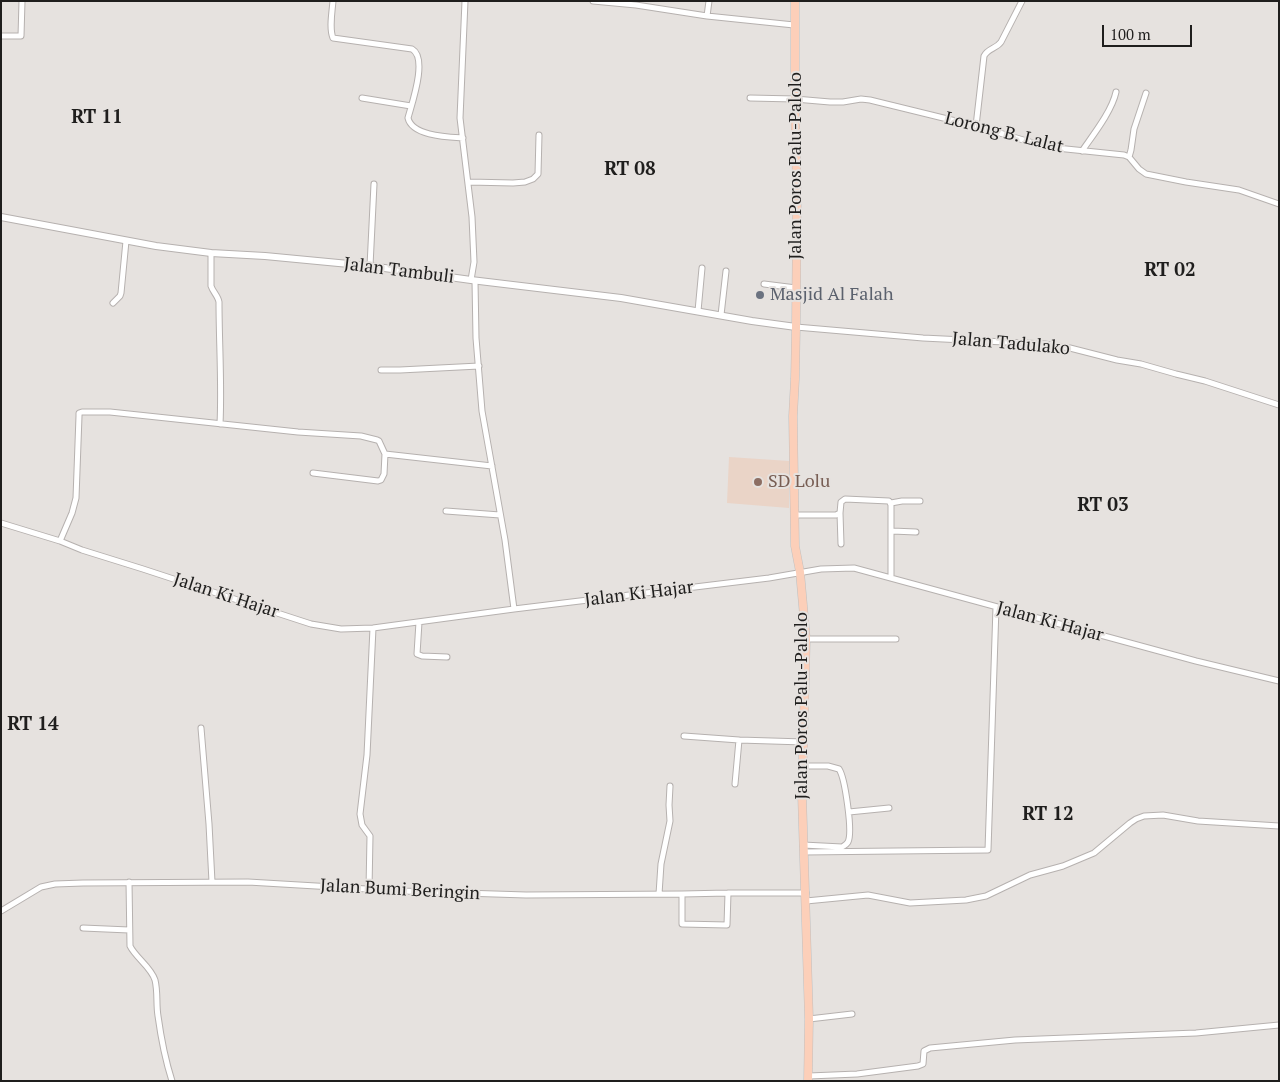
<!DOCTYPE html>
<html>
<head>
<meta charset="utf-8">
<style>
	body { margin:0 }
	#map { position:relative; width:1280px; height:1082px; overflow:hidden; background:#e6e2df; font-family:"PT Serif",serif }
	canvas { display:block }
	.frame { position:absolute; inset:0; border:2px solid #1f1e1d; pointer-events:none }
	.scale { position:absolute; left:1102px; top:25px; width:90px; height:22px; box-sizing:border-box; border:2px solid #1f1e1d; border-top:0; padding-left:6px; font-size:15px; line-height:18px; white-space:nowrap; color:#1f1e1d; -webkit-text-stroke:4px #e6e2df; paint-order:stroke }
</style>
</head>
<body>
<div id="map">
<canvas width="1280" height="1082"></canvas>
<div class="frame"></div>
<div class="scale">100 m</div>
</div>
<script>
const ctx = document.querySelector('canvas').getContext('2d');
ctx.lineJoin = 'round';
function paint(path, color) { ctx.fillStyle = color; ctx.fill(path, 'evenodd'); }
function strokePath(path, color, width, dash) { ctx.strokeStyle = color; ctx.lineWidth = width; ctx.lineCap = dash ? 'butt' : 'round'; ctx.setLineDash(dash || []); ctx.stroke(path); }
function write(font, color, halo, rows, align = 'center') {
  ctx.font = font + ' "PT Serif",serif'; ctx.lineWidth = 4; ctx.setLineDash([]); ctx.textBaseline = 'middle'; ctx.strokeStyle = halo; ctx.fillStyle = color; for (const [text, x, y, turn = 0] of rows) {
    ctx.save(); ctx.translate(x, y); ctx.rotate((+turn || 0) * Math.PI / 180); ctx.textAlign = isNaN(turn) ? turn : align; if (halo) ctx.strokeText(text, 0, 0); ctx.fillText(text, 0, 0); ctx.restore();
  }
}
const education = new Path2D(`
	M729,457L789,461V508L727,503Z`);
const minor = new Path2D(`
	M333,1C332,13 329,28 333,38L412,49C428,58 412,103 408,118C412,136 448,137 463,138
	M465,1L460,118L472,217L474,262L471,280
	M593,1L636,5L707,16L794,25
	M707,16L709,1
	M1,36H21L22,1
	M362,98L411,106
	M750,98L795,99L830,102H843L861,99L870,100L976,126L1047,147L1124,155L1129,157L1139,169L1146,174L1186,182L1239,190L1279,204
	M976,126L984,56C988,48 996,49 1001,42L1022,1
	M1082,151C1093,135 1112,111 1116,92
	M1129,157L1131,150L1134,129L1146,93
	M469,182L513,183L525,182L533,179L538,174L539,135
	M211,253V286C213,292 218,296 219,302C219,343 222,384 220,424
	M370,266L374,184
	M475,281L476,338L482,411L505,540L514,609
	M764,284L796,288
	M113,303L120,296L121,293L126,241
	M698,311L702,268
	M721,315L726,271
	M796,327L923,338L1045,344L1070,348L1117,360L1141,364L1176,374L1205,381L1279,405
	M381,370H400L479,366
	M313,473L378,481L381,480L384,474L385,454
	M891,503L902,501H920
	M446,511L500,515
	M840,513L841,544
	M795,515H836L840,513L841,502L845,499L889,501L891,505V578
	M1,523L60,541L82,550L143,569L271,611L311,624L341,629L373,628L514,609L769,578L821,569L854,568L1196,661L1279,681
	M892,531L916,532
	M60,541L72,513L76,498L79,416V413L82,412H110L298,432L361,436L377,440L379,441L385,454L492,466
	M419,622L417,654L422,656L447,657
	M806,639H896
	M201,728L209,824L212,882
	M684,736L739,740L804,742
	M735,784L739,740
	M849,812L889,808
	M803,845L842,847C845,845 846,845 848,842C853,832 845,778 839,769L828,766H804
	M804,852L988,850L996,607
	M129,882L130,946C136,958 151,967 155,980C158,992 156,1004 158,1016C161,1038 165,1059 172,1081
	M369,889L370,836L362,825L360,814L367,755L373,628
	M659,894L661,864L670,821L669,805L670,786
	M682,894V924L727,925L728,893
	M806,901L868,895L910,903L966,900L986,896L1030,875L1063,866L1094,853L1130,823L1136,819L1144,816L1163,815L1198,821L1279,826
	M1,911L41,887L55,884L83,883L248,882L401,891L526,895L682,894L728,893H806
	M83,928L129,930
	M809,1019L852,1014
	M809,1076L857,1074L918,1066L923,1064L924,1051L930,1048L1015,1040L1196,1033L1279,1025`);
const tertiary = new Path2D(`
	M1,217L156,246L211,253L265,256L370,266L471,280L621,298L752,321L796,327`);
const primary = new Path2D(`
	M795,1V110L797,194L796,327L795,379L793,416L795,546L800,572L806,639L802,795L809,1019L808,1081`);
const markers = [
	[760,295,5,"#6b7280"],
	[758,482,5,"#8d6e63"]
];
const streetNames = [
	["Lorong B. Lalat",1004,133,14],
	["Jalan Poros Palu-Palolo",796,166,-90],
	["Jalan Tambuli",399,271,7],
	["Jalan Tadulako",1011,344,5],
	["Jalan Ki Hajar",639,594,-7],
	["Jalan Ki Hajar",226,596,18],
	["Jalan Ki Hajar",1050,622,15],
	["Jalan Poros Palu-Palolo",802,706,-90],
	["Jalan Bumi Beringin",400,890,3]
];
const worshipNames = [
	["Masjid Al Falah",770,295]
];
const educationNames = [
	["SD Lolu",768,482]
];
const neighbourhoodNames = [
	["RT 11",97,118],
	["RT 08",630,170],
	["RT 02",1170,271],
	["RT 03",1103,506],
	["RT 14",33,725],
	["RT 12",1048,815]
];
paint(education, '#ead4c7');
strokePath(minor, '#b6b1af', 7);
strokePath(tertiary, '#b6b1af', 8);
strokePath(primary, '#c0c0c0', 9);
strokePath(minor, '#fff', 5);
strokePath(tertiary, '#fff', 6);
strokePath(primary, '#fccfb9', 8);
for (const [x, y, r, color] of markers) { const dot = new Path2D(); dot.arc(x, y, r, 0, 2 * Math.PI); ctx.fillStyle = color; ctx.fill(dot); strokePath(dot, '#e6e2df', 2); }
write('18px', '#1f1e1d', '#e6e2df', streetNames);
write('18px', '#5b616d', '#e6e2df', worshipNames, 'left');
write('18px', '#785e54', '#e6e2df', educationNames, 'left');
write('bold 19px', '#1f1e1d', '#e6e2df', neighbourhoodNames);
</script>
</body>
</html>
